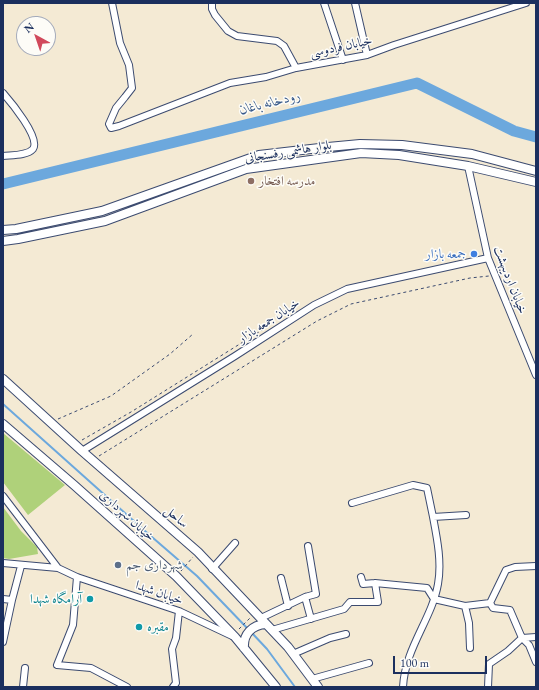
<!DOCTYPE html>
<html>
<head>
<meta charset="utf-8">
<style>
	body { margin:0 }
	#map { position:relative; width:539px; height:690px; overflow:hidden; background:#f4ead4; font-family:"EB Garamond",serif }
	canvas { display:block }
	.frame { position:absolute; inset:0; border:4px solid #1b2f5e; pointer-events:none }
	.north { position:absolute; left:16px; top:16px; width:40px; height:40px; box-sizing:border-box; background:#fdfcf7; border:1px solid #a3aaba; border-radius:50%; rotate:320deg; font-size:11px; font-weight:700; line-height:16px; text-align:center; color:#1b2f5e }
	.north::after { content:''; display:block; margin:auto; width:14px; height:18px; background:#d1495b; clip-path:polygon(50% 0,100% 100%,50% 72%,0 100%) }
	.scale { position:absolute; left:393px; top:656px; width:94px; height:18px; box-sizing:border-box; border:2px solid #1b2f5e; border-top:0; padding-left:5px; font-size:12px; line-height:14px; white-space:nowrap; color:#1b2f5e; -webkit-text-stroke:3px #fdfcf7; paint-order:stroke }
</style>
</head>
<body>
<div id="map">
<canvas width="539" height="690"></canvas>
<div class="frame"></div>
<div class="north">N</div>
<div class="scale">100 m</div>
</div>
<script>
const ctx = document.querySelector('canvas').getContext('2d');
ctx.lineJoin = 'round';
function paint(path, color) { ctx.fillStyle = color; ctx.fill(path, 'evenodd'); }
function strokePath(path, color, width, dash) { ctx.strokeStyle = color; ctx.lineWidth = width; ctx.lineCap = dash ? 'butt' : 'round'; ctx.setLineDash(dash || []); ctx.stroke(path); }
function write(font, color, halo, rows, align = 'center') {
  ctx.font = font + ' "EB Garamond",Amiri,serif'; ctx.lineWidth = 3; ctx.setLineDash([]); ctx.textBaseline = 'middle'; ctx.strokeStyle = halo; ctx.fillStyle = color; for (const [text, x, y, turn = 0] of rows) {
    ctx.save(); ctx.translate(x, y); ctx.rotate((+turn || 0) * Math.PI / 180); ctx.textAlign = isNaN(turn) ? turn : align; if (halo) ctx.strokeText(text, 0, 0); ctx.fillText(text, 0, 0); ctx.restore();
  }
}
const green = new Path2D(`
	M3,433L65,485L28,515L3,482Z
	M3,507L21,531L37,547L38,554L9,559L3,558Z`);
const stream = new Path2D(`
	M3,404L145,531L197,576L248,629
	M251,632L267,649L295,687`);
const river = new Path2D(`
	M3,184L417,83L514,131L536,137`);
const path = new Path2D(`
	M58,419L111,396L170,354L193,334
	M82,440L131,412L267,327
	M99,456L317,321L351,304L470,278L489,276
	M181,571L193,557
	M239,629L251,617`);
const minor = new Path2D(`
	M112,3L120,43L129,65L132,88L125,97L116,108L109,124L111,128L119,126L230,83L266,77L296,68
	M212,3V9L215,15L228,31L237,36L277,41L284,46L296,68L367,55L394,45L526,3
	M324,3L343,60
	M355,3L367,55
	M3,93C10,101 41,138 33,149C27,156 11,155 3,156
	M468,166L488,258L536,375
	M82,451L235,356L314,305L347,289L488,258
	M3,496L58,568
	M352,503L413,485L427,488L433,517
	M308,546L316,594L305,597L311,619
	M3,563L58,568L77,577L179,611L232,636
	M212,569L235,543
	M77,577L73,625L57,665L91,668L127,687
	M361,577L363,584L375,583
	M281,578L288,606
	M3,599L12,600
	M490,603L493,608L510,610L522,638L536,637
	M465,606L469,623L470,648
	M261,618L305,597
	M272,630L344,609L350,602H378L375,583L427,588L434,599L465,606L490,603L506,570L515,567L536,566
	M3,642L12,600L21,566
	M293,654L330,638L346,634
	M312,679L369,663
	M23,687L25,668
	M173,687L176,683L172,649L176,638L179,611
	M403,687C405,648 432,619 438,584C442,562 437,538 433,517L466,515
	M488,687L489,664L508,651L522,638L529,645L536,662`);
const major = new Path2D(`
	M3,230L16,229L102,211L259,155L328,147L360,144L402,145L472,154L536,171
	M3,241L18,239L105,221L246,169L361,153L399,155L468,166L536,182
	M3,379L82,451L198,552L288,647L318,687
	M3,424L74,485L176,576L235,637L276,687
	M244,648C243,634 252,625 266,624`);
const markers = [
	[251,181,4,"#8d6e63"],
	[474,254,4,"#3f7fe0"],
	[118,565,4,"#5c6f8a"],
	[90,599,4,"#0f9aa8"],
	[139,627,4,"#0f9aa8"]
];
const streetNames = [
	["خیابان فردوسی",341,47,-12],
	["بلوار هاشمی رفسنجانی",288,152,-9],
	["خیابان اردیبهشت",510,280,69],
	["خیابان جمعه بازار",269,321,-33],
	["خیابان شهرداری",127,516,42],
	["ساحل",176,517,41],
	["خیابان شهدا",159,593,19]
];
const educationNames = [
	["مدرسه افتخار",259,181]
];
const shopNames = [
	["جمعه بازار",466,254]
];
const serviceNames = [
	["شهرداری جم",126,565]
];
const cultureNames = [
	["آرامگاه شهدا",82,599],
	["مقبره",147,627,"left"]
];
const waterNames = [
	["رودخانه باغان",270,103,-14]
];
paint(green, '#afd17a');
strokePath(stream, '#6ca8dd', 2);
strokePath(river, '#6ca8dd', 11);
strokePath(minor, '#3c4b70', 8);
strokePath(major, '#3c4b70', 10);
strokePath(path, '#3c4b70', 1, [3, 3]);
strokePath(minor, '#fff', 6);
strokePath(major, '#fff', 8);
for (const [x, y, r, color] of markers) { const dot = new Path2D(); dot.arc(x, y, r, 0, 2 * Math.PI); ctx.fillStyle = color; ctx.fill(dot); strokePath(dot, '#fdfcf7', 1.5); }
write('13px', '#1b2f5e', '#fdfcf7', streetNames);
write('13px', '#785e54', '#fdfcf7', educationNames, 'left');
write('13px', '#366cbe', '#fdfcf7', shopNames, 'right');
write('13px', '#4e5e75', '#fdfcf7', serviceNames, 'left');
write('13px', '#0d838f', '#fdfcf7', cultureNames, 'right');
write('italic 14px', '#37598a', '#fdfcf7', waterNames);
</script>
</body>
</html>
